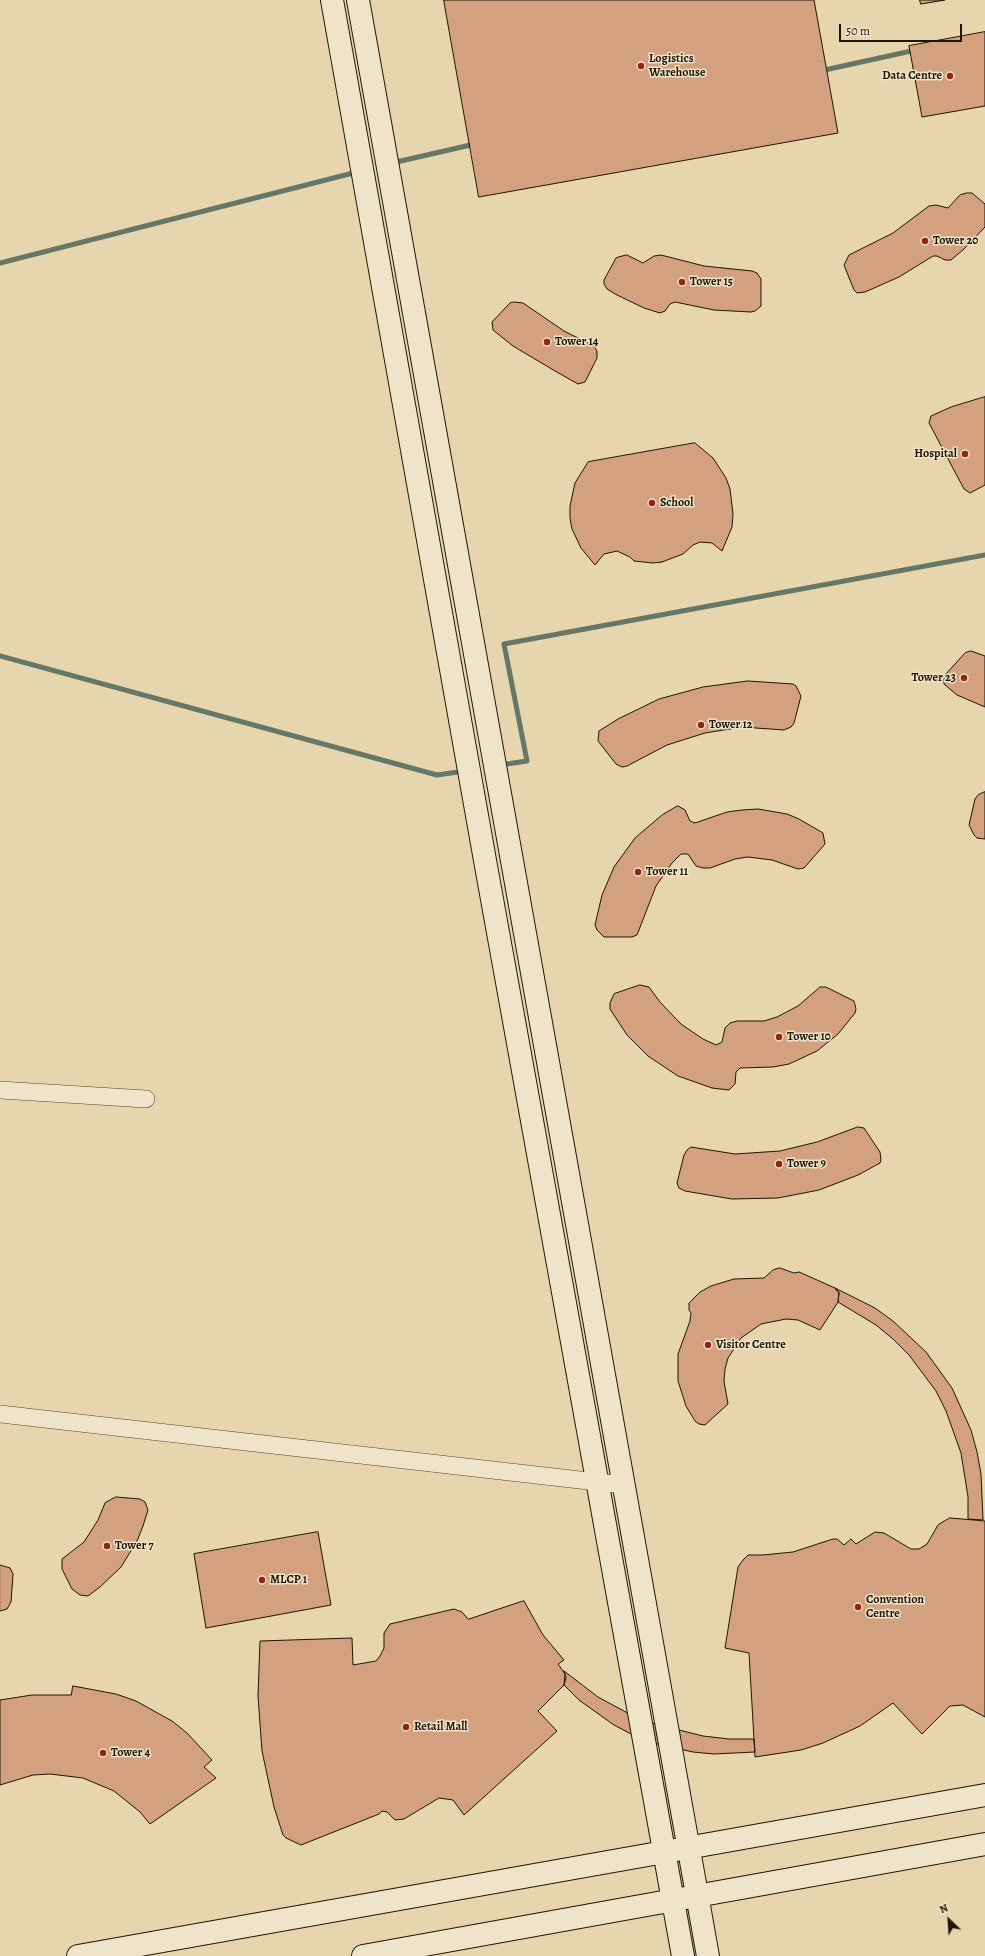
<!DOCTYPE html>
<html>
<head>
<meta charset="utf-8">
<style>
	body { margin:0 }
	#map { position:relative; width:985px; height:1956px; overflow:hidden; background:#e6d5ad; font-family:Alegreya,serif }
	canvas { display:block }
	.north { position:absolute; left:929px; top:1900px; width:40px; height:40px; -webkit-text-stroke:3px #efe4ca; paint-order:stroke; rotate:335deg; font-size:11px; font-weight:700; line-height:16px; text-align:center; color:#201404 }
	.north::after { content:''; display:block; margin:auto; width:14px; height:18px; background:#201404; clip-path:polygon(50% 0,100% 100%,50% 72%,0 100%) }
	.scale { position:absolute; left:839px; top:24px; width:123px; height:18px; box-sizing:border-box; border:2px solid #201404; border-top:0; padding-left:5px; font-size:12px; line-height:14px; white-space:nowrap; color:#201404; -webkit-text-stroke:3px #efe4ca; paint-order:stroke }
</style>
</head>
<body>
<div id="map">
<canvas width="985" height="1956"></canvas>
<div class="north">N</div>
<div class="scale">50 m</div>
</div>
<script>
const ctx = document.querySelector('canvas').getContext('2d');
ctx.lineJoin = 'round';
function strokePath(path, color, width, dash) { ctx.strokeStyle = color; ctx.lineWidth = width; ctx.lineCap = dash ? 'butt' : 'round'; ctx.setLineDash(dash || []); ctx.stroke(path); }
function paint(path, color) { ctx.fillStyle = color; ctx.fill(path, 'evenodd'); }
function write(font, color, halo, rows, align = 'center') {
  ctx.font = font + ' Alegreya,serif'; ctx.lineWidth = 3; ctx.setLineDash([]); ctx.textBaseline = 'middle'; ctx.strokeStyle = halo; ctx.fillStyle = color; for (const [text, x, y, turn = 0] of rows) {
    ctx.save(); ctx.translate(x, y); ctx.rotate((+turn || 0) * Math.PI / 180); ctx.textAlign = isNaN(turn) ? turn : align; if (halo) ctx.strokeText(text, 0, 0); ctx.fillText(text, 0, 0); ctx.restore();
  }
}
const stream = new Path2D(`
	M820,71L916,50
	M392,163L475,144
	M0,263L357,172
	M0,656L437,775L465,771
	M500,765L527,761L504,644L985,555`);
const building = new Path2D(`
	M444,0H814L838,133L479,197Z
	M920,0H945L921,4Z
	M985,32V106L922,117L909,46Z
	M967,193H972L985,204V227L964,249L951,260H945L937,256H933L899,277L865,292L857,293L854,290L844,265L849,255L893,233L929,206L936,205L948,208L960,195Z
	M627,255L643,263L654,256L661,255L704,266L752,271L757,273L761,279V306L755,311L751,312L714,310L675,302L670,304L665,311L660,313L644,308L617,295L607,289L604,284V280L616,258Z
	M514,302L523,303L564,331L594,346L597,351V358L585,382L578,384L555,371L513,346L493,330L492,322L510,303Z
	M985,397V485L970,493L964,489L929,423L931,416L951,407Z
	M695,443L713,458L726,478L730,489L733,514L732,527L722,551L712,543L700,542L693,545L683,554L662,562L653,563L634,561L630,557L617,551L604,554L595,565L581,548L572,529L570,518V506L575,483L588,462Z
	M971,651L985,656V707L957,695L944,684V676L965,653Z
	M748,681L793,684L796,686L801,696L794,723L791,727L784,730L742,727L705,733L667,745L627,766L622,767L616,764L598,741L599,731L618,719L659,699L703,687Z
	M985,792V839L977,838L974,835L969,825L975,799L978,795Z
	M678,806L685,810L690,821L695,823L727,812L742,810L758,809L787,814L799,819L823,833L825,844L804,868L798,869L772,860L748,857L735,859L710,868H703L696,866L688,854H681L672,863L656,886L637,935L632,937H604L597,930L595,925L602,895L614,867L635,838L662,815Z
	M640,985L649,987L660,1002L681,1024L703,1039L716,1045L722,1042L725,1028L730,1023L737,1021H764L777,1017L798,1006L820,987H826L854,1001L856,1009L855,1013L838,1034L817,1051L789,1064L773,1067L740,1068L736,1072L735,1084L729,1090L712,1088L678,1076L648,1056L627,1035L610,1009V1003L614,994Z
	M858,1127L864,1128L880,1152L881,1160L880,1163L858,1175L819,1190L778,1198L732,1199L685,1191L679,1188L677,1183L684,1155L687,1150L691,1147L735,1154L780,1151L817,1142Z
	M780,1268L794,1273L799,1272L835,1288L839,1293L838,1302L820,1330L798,1320L786,1319L761,1324L741,1338L728,1358L725,1369L724,1381L728,1404L705,1425L699,1424L695,1421L686,1406L678,1381V1354L690,1321L691,1313L689,1310V1303L700,1292L711,1286L734,1279L764,1278L773,1270Z
	M835,1288L875,1308L893,1321L926,1352L952,1388L971,1430L977,1452L981,1474L983,1520L968,1519V1497L961,1453L946,1411L936,1391L909,1355L893,1339L876,1325L838,1302L839,1293Z
	M116,1497L140,1499L145,1502L148,1510L143,1526L137,1541L121,1567L100,1587L88,1596L80,1595L72,1589L62,1569V1559L84,1542L98,1520L105,1503Z
	M950,1518L985,1521V1717L963,1705L950,1706L922,1734L893,1703L860,1726L823,1743L801,1750L755,1757L749,1653L725,1648L738,1567L743,1560L748,1555H763L793,1552L833,1539H837L844,1545L851,1539L856,1544L875,1532L884,1533L911,1549H919L927,1544L938,1525Z
	M318,1532L331,1605L206,1628L194,1554Z
	M0,1565L10,1568L13,1574L11,1602L7,1609L0,1611Z
	M524,1601L543,1635L564,1660L558,1664L565,1674L564,1685L538,1711L557,1731L464,1815L453,1800L439,1798L404,1819L395,1820L387,1812L382,1811L379,1814L301,1845L286,1838L283,1835L274,1807L262,1751L258,1696L260,1641L352,1638L353,1665L376,1661L380,1656L384,1648V1633L390,1624L454,1609L462,1612L468,1619Z
	M564,1671L598,1697L635,1717L655,1724L703,1736L729,1739H754L755,1752L714,1754L693,1752L653,1743L633,1735L614,1725L579,1700L564,1685L566,1678Z
	M73,1686L116,1694L136,1701L172,1721L187,1733L212,1760L204,1767L216,1778L150,1824L140,1812L114,1791L83,1778L50,1774L33,1775L0,1785V1700L32,1695H71Z`);
const street = new Path2D(`
	M0,1090L146,1099
	M0,1414L624,1485`);
const secondary = new Path2D(`
	M332,0L486,866L683,1956
	M358,0L708,1956
	M78,1956L985,1795
	M363,1956L985,1844`);
const markers = [
	[641,66,4,"#8f2418"],
	[950,76,4,"#8f2418"],
	[925,241,4,"#8f2418"],
	[682,282,4,"#8f2418"],
	[547,342,4,"#8f2418"],
	[965,454,4,"#8f2418"],
	[652,503,4,"#8f2418"],
	[964,678,4,"#8f2418"],
	[701,725,4,"#8f2418"],
	[638,872,4,"#8f2418"],
	[779,1037,4,"#8f2418"],
	[779,1164,4,"#8f2418"],
	[708,1345,4,"#8f2418"],
	[107,1546,4,"#8f2418"],
	[262,1580,4,"#8f2418"],
	[858,1607,4,"#8f2418"],
	[406,1727,4,"#8f2418"],
	[103,1753,4,"#8f2418"]
];
const poiNames = [
	["Logistics",649,59],
	["Warehouse",649,73],
	["Data Centre",942,76,"right"],
	["Tower 20",933,241],
	["Tower 15",690,282],
	["Tower 14",555,342],
	["Hospital",957,454,"right"],
	["School",660,503],
	["Tower 23",956,678,"right"],
	["Tower 12",709,725],
	["Tower 11",646,872],
	["Tower 10",787,1037],
	["Tower 9",787,1164],
	["Visitor Centre",716,1345],
	["Tower 7",115,1546],
	["MLCP 1",270,1580],
	["Convention",866,1600],
	["Centre",866,1614],
	["Retail Mall",414,1727],
	["Tower 4",111,1753]
];
strokePath(stream, '#677767', 5);
paint(building, '#d3a080');
strokePath(building, '#201404', 1);
strokePath(street, '#52442e', 18);
strokePath(secondary, '#201404', 24);
strokePath(street, '#efe4ca', 17);
strokePath(secondary, '#efe4ca', 22);
for (const [x, y, r, color] of markers) { const dot = new Path2D(); dot.arc(x, y, r, 0, 2 * Math.PI); ctx.fillStyle = color; ctx.fill(dot); strokePath(dot, '#efe4ca', 1.5); }
write('bold 12px', '#201404', '#efe4ca', poiNames, 'left');
</script>
</body>
</html>
